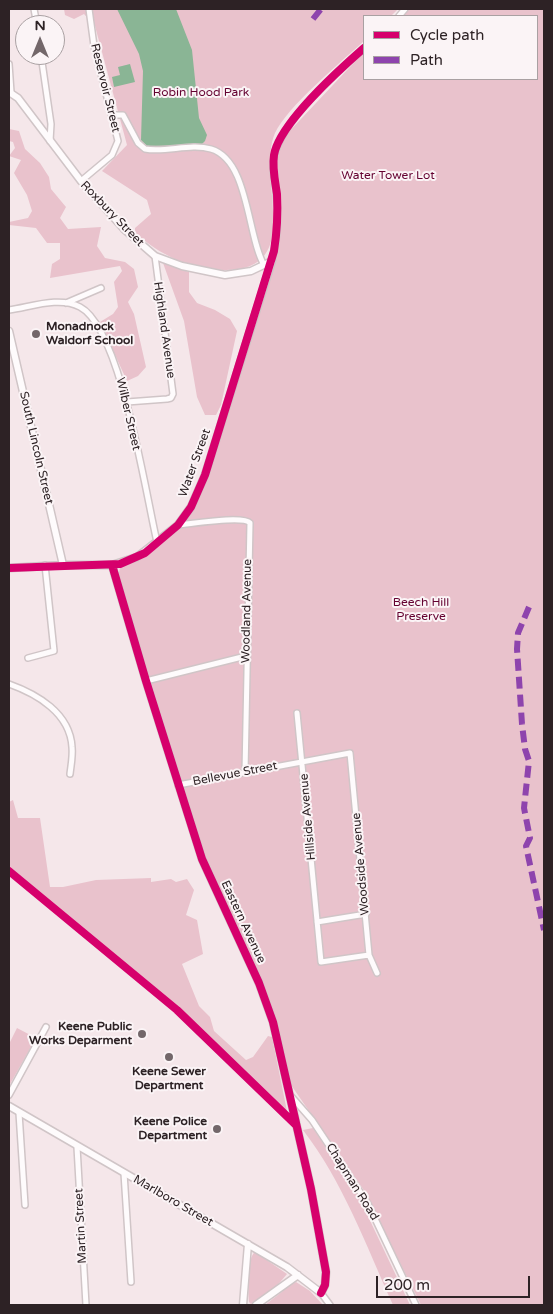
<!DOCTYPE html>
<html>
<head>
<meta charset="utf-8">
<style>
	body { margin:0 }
	#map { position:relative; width:553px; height:1314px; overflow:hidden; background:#f5e7ea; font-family:"Varela Round",sans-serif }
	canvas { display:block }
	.frame { position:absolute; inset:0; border:10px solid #2d2225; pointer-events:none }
	.legend { position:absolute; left:363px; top:15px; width:175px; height:65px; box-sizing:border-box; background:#fbf4f6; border:1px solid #a9a0a2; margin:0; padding:6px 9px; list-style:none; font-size:15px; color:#2d2225 }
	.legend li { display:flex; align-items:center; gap:10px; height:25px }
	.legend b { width:25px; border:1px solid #a9a0a2 }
	.north { position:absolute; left:15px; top:15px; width:50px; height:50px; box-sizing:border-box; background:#fbf4f6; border:1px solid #a9a0a2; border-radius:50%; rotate:0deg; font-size:14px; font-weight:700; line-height:20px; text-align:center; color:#2d2225 }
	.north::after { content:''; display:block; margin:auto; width:18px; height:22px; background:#73676a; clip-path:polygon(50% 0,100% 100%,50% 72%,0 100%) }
	.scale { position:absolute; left:376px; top:1276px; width:154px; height:22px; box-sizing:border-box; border:2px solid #2d2225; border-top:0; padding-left:6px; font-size:15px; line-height:18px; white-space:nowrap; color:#2d2225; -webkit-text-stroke:4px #fbf4f6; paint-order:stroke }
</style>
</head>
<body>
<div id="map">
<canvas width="553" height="1314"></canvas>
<div class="frame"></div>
<ul class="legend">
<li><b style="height:6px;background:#d6006c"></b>Cycle path</li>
<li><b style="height:6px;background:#8e44ad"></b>Path</li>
</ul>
<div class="north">N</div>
<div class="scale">200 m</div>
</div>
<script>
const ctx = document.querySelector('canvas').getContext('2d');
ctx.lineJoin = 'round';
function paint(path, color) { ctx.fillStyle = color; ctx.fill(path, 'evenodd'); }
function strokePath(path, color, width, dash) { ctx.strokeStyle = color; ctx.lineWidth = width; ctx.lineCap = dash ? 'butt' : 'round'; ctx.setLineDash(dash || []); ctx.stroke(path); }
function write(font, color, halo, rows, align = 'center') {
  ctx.font = font + ' "Varela Round",sans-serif'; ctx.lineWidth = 4; ctx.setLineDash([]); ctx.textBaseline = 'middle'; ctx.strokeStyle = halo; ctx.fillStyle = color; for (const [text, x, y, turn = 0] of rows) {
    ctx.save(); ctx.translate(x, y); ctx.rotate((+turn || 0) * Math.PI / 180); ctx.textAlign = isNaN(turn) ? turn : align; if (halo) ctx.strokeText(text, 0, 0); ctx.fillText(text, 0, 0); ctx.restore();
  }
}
const green = new Path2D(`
	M64,9H398L391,16H364V41C341,62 287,107 275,133C255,179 308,272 223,270C188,269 161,255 135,233V228L151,214L147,200L102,171L127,145L95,26L84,14L74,19L65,15Z
	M410,9H544V1305H421L363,1189L291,1085L281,1040L264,987L238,928L208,867L118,577L120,567L146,557L177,530L190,514L199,497L216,449L279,243L277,154L284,137L364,52V79H537V16H402Z
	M9,129L19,131L25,149L40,163L49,177L51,189L66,207L60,218L68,229L101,227L97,246L105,258L125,262L134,269L138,287L128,302L134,314L146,367L138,376L127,381L100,322L113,314L118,307L114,282L122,271L120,266L50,278L52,264L60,259V243H47L36,228L9,225V222L28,218L32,211L27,195L14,173L21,160L9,156L15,148L13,142L9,141Z
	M163,263L189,272V292L197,303L215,310L230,319L237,331L221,405L216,415H205L197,397L184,321Z
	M13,800L18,818H40L50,887H63L96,880L151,878V882L171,879L176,882L187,879L194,890L186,915L197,920L203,954L182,964L199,1006L210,1017L214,1031L246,1060L253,1057L268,1036L272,1037L288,1116L178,1010L9,870V802Z
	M17,1028L36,1038L9,1086V1044Z
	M313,1128L357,1193L410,1305H393C366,1245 343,1182 303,1130Z
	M255,1252L287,1274L276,1287L251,1304L249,1302C248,1292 247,1257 255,1252Z
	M296,1282L310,1291L323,1305H265L283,1291L282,1289Z`);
const water = new Path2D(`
	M117,9H176L192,50L199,118L207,135L205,141L201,145L147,146L141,140L143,71L139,54Z
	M130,64L135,82L114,87L112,77L120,75L118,67Z`);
const minor = new Path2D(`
	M34,9L37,25
	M399,16L405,9
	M41,55L51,124L50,141
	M9,64L11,92
	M113,115H123L138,143L145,149C166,153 190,143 211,149C249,160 247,236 264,265
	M81,181L112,155L118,141L94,46L89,9
	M272,261C278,238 279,216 276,193C276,184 273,175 273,166C273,127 336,73 364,48
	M66,303L101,288
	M9,310C31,307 59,296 80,307C121,328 146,496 157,542
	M127,402L167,399L171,398L173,394L155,256
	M178,525C191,524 243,515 250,523L245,772
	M28,658L54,651L45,565
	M146,681L246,656
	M9,684C37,694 70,713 72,747C73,756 71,765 70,774
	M297,713L321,962L369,955
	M178,785L350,753L369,955L377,973
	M317,922L366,914
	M9,1095L46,1027
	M290,1095L312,1120L368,1204L416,1305
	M19,1113L25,1205
	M77,1147L86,1305
	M124,1173L131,1282
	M321,1293L330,1305`);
const tertiary = new Path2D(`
	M9,92L18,98L81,181L124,229L155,256L182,266L225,275L251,271L272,261
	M9,331L63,565
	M9,568L63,565H112L137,557L178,525L191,507L205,475L272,261
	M9,1106L287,1267L321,1293L325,1285L326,1272L311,1189L273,1022L259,983L202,859L146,681L112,565
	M243,1305L248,1244
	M256,1305L298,1275`);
const quiet = new Path2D(`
	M313,19L321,9
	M529,607L518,633L517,649L522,724L525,749L529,761L524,808L530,838L526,846L544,930`);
const cycleway = new Path2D(`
	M112,565L146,681L202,859L259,983L273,1022L311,1189L326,1272L325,1285L321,1293
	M9,568L120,564L145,553L178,525L191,507L205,475L274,251C277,232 278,213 277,194C275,181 272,168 274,155C279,124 340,69 364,48
	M9,871L177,1010L295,1124`);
const markers = [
	[36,334,5,"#73676a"],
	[142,1034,5,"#73676a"],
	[169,1057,5,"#73676a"],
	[217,1129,5,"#73676a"]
];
const streetNames = [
	["Reservoir Street",105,88,76],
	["Roxbury Street",112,214,46],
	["Highland Avenue",164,330,82],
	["Wilber Street",128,414,77],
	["South Lincoln Street",36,448,77],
	["Water Street",195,463,-70],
	["Woodland Avenue",247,611,-89],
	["Bellevue Street",235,774,-11],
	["Hillside Avenue",308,817,-95],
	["Woodside Avenue",361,864,-95],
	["Eastern Avenue",243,922,65],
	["Chapman Road",352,1182,58],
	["Marlboro Street",173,1201,30],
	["Martin Street",81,1226,-93]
];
const parkNames = [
	["Robin Hood Park",201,93],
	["Water Tower Lot",388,176],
	["Beech Hill",421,603],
	["Preserve",421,617]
];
const poiNames = [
	["Monadnock",46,327,"left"],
	["Waldorf School",46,341,"left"],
	["Keene Public",132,1027],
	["Works Deparment",132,1041],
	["Keene Sewer",169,1072,"center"],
	["Department",169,1086,"center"],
	["Keene Police",207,1122],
	["Department",207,1136]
];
paint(green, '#e9c2cc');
paint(water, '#8ab595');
strokePath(minor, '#d0c5c7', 8);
strokePath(tertiary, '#d0c5c7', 9);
strokePath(minor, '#fefbfc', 5);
strokePath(tertiary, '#fefbfc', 6);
strokePath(quiet, '#8e44ad', 6, [12, 6]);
strokePath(cycleway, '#d6006c', 8);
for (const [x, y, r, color] of markers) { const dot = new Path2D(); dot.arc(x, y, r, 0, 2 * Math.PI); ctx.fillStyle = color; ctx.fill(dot); strokePath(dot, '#fbf4f6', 2); }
write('12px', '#2d2225', '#fbf4f6', streetNames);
write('12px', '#640130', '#fbf4f6', parkNames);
write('bold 12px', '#2d2225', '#fbf4f6', poiNames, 'right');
</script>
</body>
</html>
